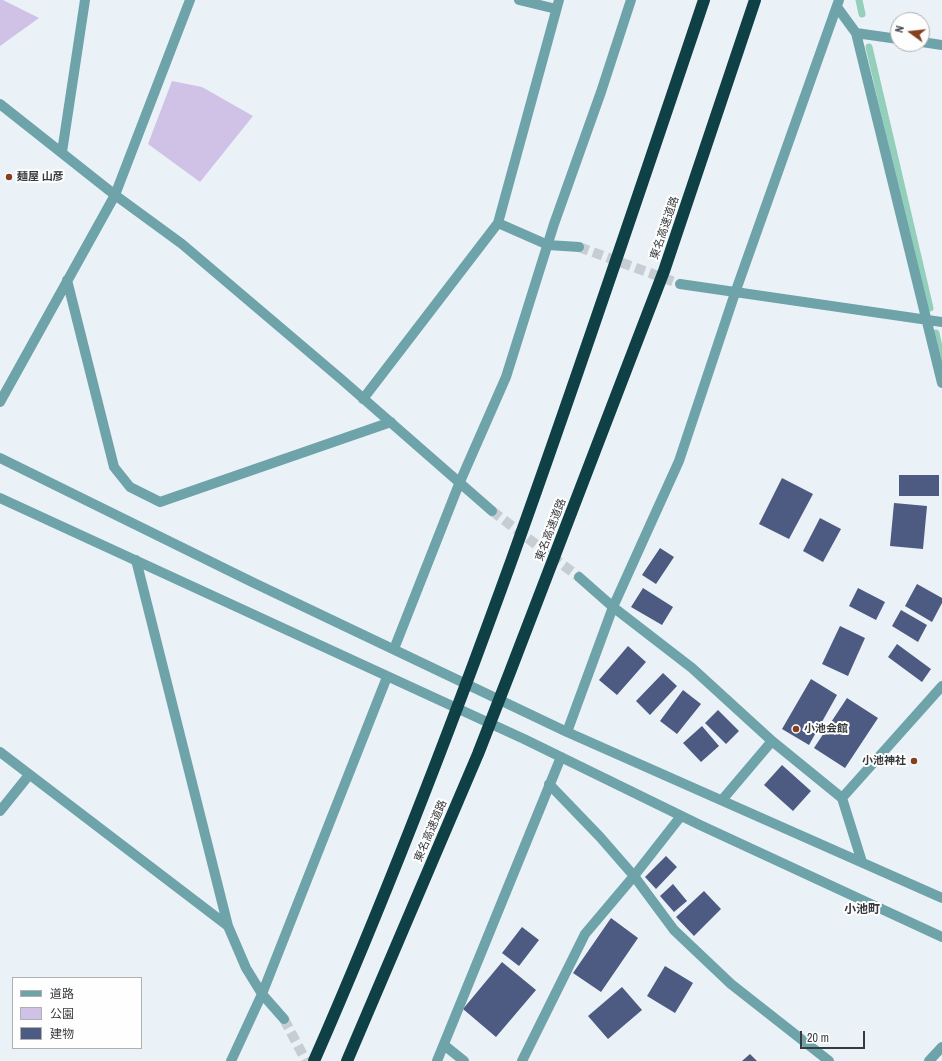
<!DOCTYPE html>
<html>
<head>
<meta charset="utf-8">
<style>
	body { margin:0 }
	#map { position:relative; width:942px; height:1061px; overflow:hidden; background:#eaf2f8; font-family:"Archivo Narrow","Noto Sans JP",sans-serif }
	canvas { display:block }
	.legend { position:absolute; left:12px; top:977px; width:130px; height:72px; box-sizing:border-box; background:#fefefe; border:1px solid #afb0b1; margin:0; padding:5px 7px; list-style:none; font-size:12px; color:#383b3e }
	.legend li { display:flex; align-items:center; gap:8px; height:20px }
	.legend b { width:20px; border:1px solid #afb0b1 }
	.north { position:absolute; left:890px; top:12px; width:40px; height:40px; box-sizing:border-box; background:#fefefe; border:1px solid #afb0b1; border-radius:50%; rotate:285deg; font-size:11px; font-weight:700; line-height:16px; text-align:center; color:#383b3e }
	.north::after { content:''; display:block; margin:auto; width:14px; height:18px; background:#873f21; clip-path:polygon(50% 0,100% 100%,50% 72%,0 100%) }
	.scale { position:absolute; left:800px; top:1031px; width:65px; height:18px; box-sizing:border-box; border:2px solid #383b3e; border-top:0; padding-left:5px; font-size:12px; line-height:14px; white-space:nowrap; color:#383b3e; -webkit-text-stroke:3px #fefefe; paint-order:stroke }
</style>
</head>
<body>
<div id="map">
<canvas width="942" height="1061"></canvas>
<ul class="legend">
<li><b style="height:5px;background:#6da3a9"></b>道路</li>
<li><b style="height:11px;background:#d0c1e7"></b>公園</li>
<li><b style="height:11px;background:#4d5a82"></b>建物</li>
</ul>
<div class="north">N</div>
<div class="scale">20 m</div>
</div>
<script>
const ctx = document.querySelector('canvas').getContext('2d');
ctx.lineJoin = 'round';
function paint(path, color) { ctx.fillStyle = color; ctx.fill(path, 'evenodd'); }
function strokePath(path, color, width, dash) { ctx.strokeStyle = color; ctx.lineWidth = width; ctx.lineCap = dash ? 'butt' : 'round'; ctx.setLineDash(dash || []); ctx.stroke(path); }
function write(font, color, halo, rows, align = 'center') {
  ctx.font = font + ' "Archivo Narrow","Noto Sans JP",sans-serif'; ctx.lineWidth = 4; ctx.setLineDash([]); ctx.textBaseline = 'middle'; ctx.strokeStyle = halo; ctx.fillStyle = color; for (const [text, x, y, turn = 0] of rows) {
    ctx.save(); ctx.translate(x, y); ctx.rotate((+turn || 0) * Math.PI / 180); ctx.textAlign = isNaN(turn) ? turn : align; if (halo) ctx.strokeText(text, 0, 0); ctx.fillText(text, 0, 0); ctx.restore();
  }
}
const green = new Path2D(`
	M0,0H3L39,18L0,46Z
	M172,81L202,87L253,116L200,182L148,144Z`);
const stream = new Path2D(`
	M859,0L862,14
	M869,47L930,308
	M936,333L942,361`);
const building = new Path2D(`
	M899,475H939V496H899Z
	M782,478L813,494L789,539L759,524Z
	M894,503L927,506L923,549L890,546Z
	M820,518L841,529L823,562L803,551Z
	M660,548L674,557L656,584L642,575Z
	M917,584L942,598V603L932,622L905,606Z
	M643,588L673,607L662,625L631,607Z
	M858,588L885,602L876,620L849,606Z
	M901,610L927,625L918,642L892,626Z
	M840,626L865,638L848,676L822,664Z
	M897,644L931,669L922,682L888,657Z
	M628,646L646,662L617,695L599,680Z
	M663,673L677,686L650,715L636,701Z
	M811,679L837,695L809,745L782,729Z
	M683,690L701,704L677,734L660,721Z
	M847,698L878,718L845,768L814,748Z
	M718,710L739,731L726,744L705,723Z
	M702,726L719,746L701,762L683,743Z
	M782,765L811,791L793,811L764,785Z
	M666,856L677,867L656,889L645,877Z
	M673,884L687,901L674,912L660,896Z
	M704,891L721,909L694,936L676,917Z
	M611,918L638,938L601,992L573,973Z
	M522,927L539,940L519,966L502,953Z
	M502,962L536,990L496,1037L463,1009Z
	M665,966L693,983L675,1013L647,996Z
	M622,987L642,1010L608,1039L588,1016Z
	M750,1054L757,1061H742Z`);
const minorTunnel = new Path2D(`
	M579,247L680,284
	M492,511L579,577
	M284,1019L306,1061`);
const minor = new Path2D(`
	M519,0L556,9
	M837,7L856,33L898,39
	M856,33L942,383
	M922,42L942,45
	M0,104L115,195L182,244L341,379L492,511
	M62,152L85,0
	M498,223L548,245L579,247
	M67,280L114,467L130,487L160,502L391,422
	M680,284L942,322
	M363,399L498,223L559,0
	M0,402L115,195L190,0
	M0,458L252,582L567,732L942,898
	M0,498L524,739L700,825L942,937
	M136,560L228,926L246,968L262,994L284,1019
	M579,577L613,607L692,668L772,741L842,798L862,862
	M394,649L459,484L506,377L554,224L601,92L631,0
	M567,732L613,607L679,461L735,293L839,0
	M0,752L228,926
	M549,784L600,837L634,876L674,930L731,984L829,1061
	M842,798L942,686
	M722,800L772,741
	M0,811L29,775
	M444,1045L464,1061
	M231,1061L262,994L387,677
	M437,1061L561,757
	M522,1061L585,934L634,876L681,816
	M929,1061L942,1047`);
const highway = new Path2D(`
	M314,1061C465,716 584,357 704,0
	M347,1061L478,754L510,672L664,271L755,0`);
const markers = [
	[9,177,4,"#873f21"],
	[796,729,4,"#873f21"],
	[914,761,4,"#873f21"]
];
const poiNames = [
	["麺屋 山彦",17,177],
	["小池会館",804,729],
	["小池神社",906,761,"right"]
];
const streetNames = [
	["東名高速道路",665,228,-71],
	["東名高速道路",551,530,-69],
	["東名高速道路",431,831,-67]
];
const neighbourhoodNames = [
	["小池町",862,910]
];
paint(green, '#d0c1e7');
strokePath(stream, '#94cfbb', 7);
paint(building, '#4d5a82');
strokePath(minorTunnel, '#c6cdd3', 10, [10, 5]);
strokePath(minor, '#6da3a9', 10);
strokePath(highway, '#0f4045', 12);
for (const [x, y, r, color] of markers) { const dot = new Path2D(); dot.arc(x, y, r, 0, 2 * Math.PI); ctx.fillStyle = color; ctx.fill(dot); strokePath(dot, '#fefefe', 1.5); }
write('bold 11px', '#383b3e', '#fefefe', poiNames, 'left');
write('11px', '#383b3e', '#fefefe', streetNames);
write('bold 12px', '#383b3e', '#fefefe', neighbourhoodNames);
</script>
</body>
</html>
